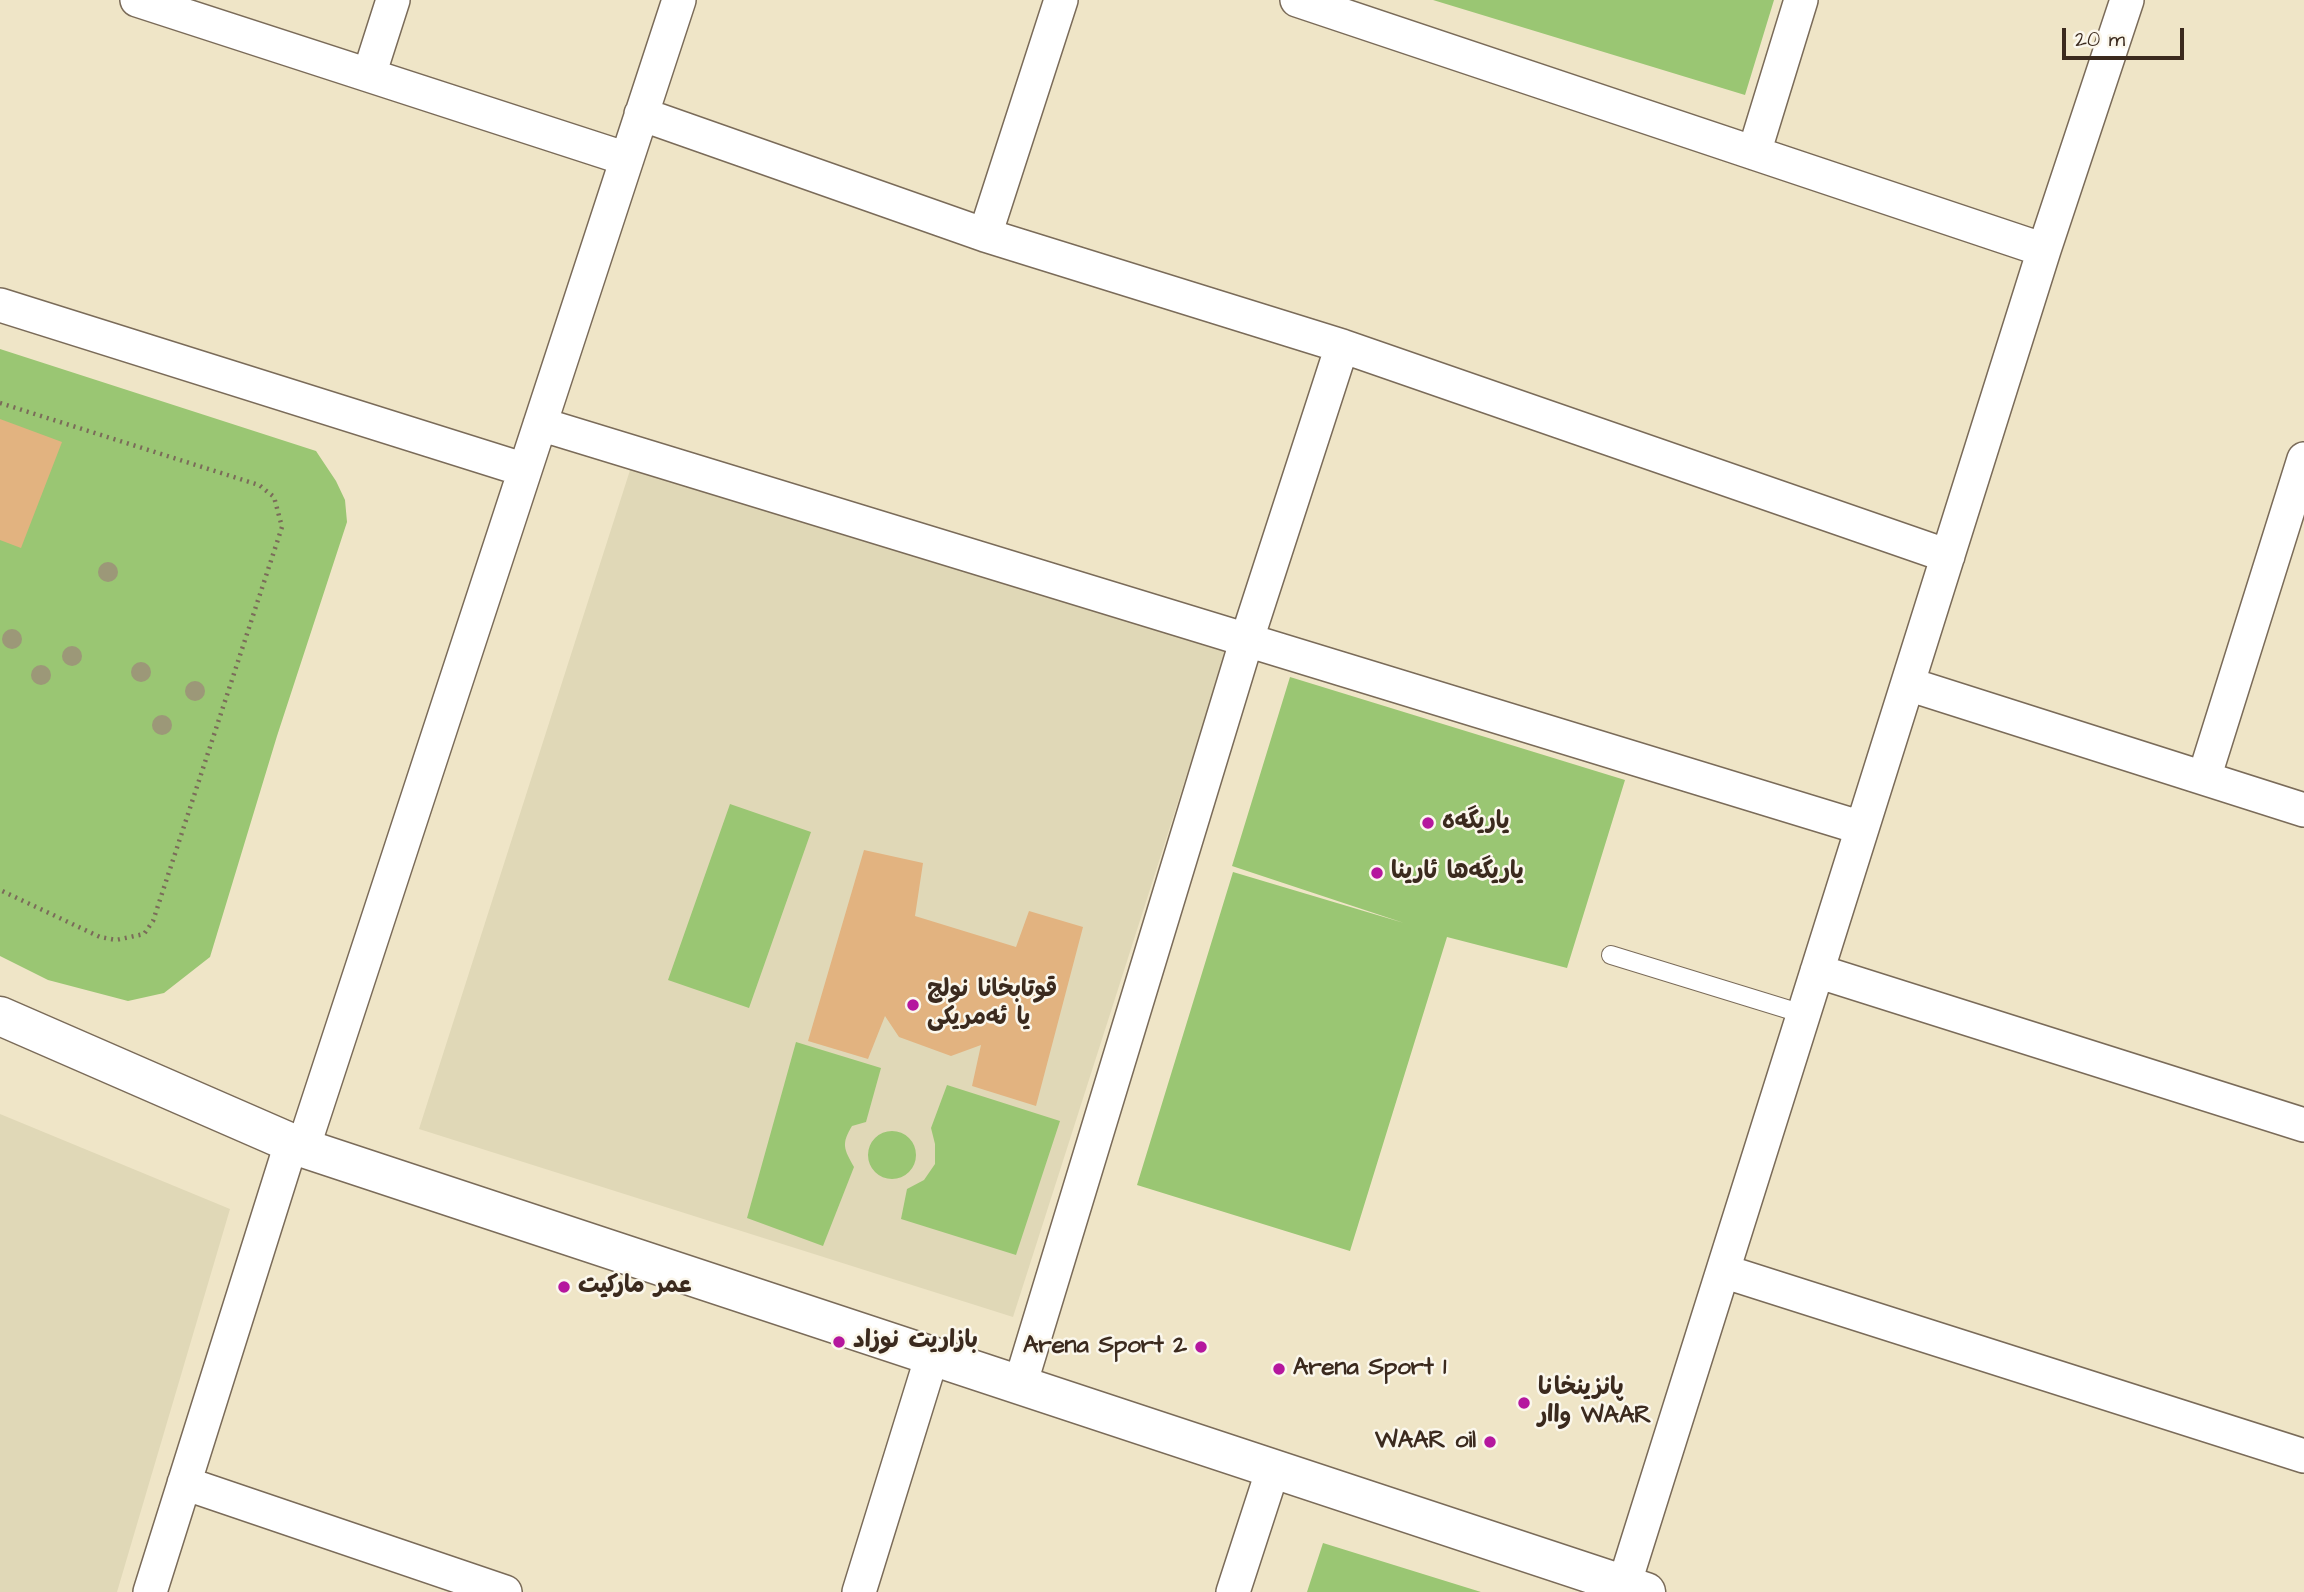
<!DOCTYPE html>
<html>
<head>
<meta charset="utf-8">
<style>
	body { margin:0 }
	#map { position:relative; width:2304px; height:1592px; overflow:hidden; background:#efe5c7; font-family:"Architects Daughter",sans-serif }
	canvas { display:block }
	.scale { position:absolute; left:2062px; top:28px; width:122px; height:32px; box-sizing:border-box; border:4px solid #3b2a1e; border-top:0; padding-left:9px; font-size:21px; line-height:24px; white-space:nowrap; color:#3b2a1e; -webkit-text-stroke:5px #fbf7ec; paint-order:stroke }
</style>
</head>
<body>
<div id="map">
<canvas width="2304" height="1592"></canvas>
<div class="scale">20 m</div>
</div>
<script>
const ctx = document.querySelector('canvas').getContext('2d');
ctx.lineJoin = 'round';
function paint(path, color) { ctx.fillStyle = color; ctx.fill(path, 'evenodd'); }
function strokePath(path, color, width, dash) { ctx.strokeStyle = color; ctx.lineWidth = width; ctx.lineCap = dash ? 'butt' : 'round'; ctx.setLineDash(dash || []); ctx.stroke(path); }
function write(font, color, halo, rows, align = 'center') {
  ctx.font = font + ' "Architects Daughter","Playpen Sans Arabic",sans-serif'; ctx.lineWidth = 5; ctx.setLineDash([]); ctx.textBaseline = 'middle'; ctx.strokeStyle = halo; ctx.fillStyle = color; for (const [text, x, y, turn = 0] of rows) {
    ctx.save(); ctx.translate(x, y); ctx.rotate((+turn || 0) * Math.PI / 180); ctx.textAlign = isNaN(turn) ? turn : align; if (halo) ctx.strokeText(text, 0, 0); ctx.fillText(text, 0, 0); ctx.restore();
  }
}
const built = new Path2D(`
	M632,464L1226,652L1013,1317L419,1129Z
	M0,1114L230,1209L117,1592H0Z`);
const green = new Path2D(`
	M1433,0H1774L1745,95Z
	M0,349L316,451L336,481L345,500L347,522L277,736L210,957L164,993L128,1001L48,980L0,956Z
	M1290,677L1625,780L1567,968L1447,937L1350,1251L1137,1185L1233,872L1404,923L1232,866Z
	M730,804L811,832L749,1008L668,980Z
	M796,1042L881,1068L866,1122L852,1126C841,1144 844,1149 854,1167L823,1246L747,1218Z
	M947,1085L1060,1121L1016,1255L901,1219L907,1189L924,1180L935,1164V1144L931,1128Z
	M868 1155a24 24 0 1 1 48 0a24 24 0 1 1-48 0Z
	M1323,1543L1481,1592H1307Z`);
const building = new Path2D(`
	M0,419L62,442L21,548L0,540Z
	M864,850L923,863L915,916L1016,947L1029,911L1083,927L1036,1106L972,1086L981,1045L951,1056L899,1037L885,1016L868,1059L808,1041Z`);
const path = new Path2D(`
	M0,403L259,485L274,497L282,527L153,921L144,934L116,940L100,937L0,890`);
const service = new Path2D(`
	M1611,955L1803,1014`);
const minor = new Path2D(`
	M137,0L627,159
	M1297,0L2044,250
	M369,75L393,0
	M641,114L985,235L1342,346L1948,556
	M1754,153L1801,0
	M985,235L1061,0
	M0,305L525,470
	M540,424L1862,828
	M1908,684L2304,810
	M2204,778L2304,459
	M1817,971L2304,1125
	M303,1148L679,0
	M1723,1271L2304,1456
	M1020,1385L1247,639L1342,346
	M184,1483L505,1592
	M1624,1585L2044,250L2127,0
	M150,1592L291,1144
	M859,1592L932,1356
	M1233,1592L1273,1469`);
const tertiary = new Path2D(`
	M0,1016L303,1148L1646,1592`);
const trees = [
	[108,572],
	[12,639],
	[72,656],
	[141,672],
	[41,675],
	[195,691],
	[162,725]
];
const markers = [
	[1428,823,7,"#b5179e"],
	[1377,873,7,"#b5179e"],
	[913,1005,7,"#b5179e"],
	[564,1287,7,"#b5179e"],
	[839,1342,7,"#b5179e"],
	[1201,1347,7,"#b5179e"],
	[1279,1369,7,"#b5179e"],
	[1524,1403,7,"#b5179e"],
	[1490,1442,7,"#b5179e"]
];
const poiNames = [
	["یاریگه‌ه",1442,823],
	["ياريگەها ئارينا",1391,873],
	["قوتابخانا نولچ",927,991],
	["يا ئەمريكى",927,1019],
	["عمر ماركيت",578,1287],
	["بازاريت نوزاد",853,1342],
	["Arena Sport 2",1187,1347,"right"],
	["Arena Sport 1",1293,1369],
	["پانزینخانا",1538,1389],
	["واار WAAR",1538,1417],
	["WAAR oil",1476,1442,"right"]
];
paint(built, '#e0d8b7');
paint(green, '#9ac673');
paint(building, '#e2b380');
strokePath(service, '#7a6b59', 20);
strokePath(minor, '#7a6b59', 36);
strokePath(tertiary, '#7a6b59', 41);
strokePath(path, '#7a6b59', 4.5, [2, 5]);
strokePath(service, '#fff', 18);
strokePath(minor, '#fff', 33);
strokePath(tertiary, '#fff', 38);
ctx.fillStyle = '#9c9878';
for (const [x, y] of trees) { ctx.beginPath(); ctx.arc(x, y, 10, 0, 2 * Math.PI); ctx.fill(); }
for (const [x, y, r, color] of markers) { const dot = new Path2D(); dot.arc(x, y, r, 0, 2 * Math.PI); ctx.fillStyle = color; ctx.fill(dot); strokePath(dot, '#fbf7ec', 2.5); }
write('bold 24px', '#3b2a1e', '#fbf7ec', poiNames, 'left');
</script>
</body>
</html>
